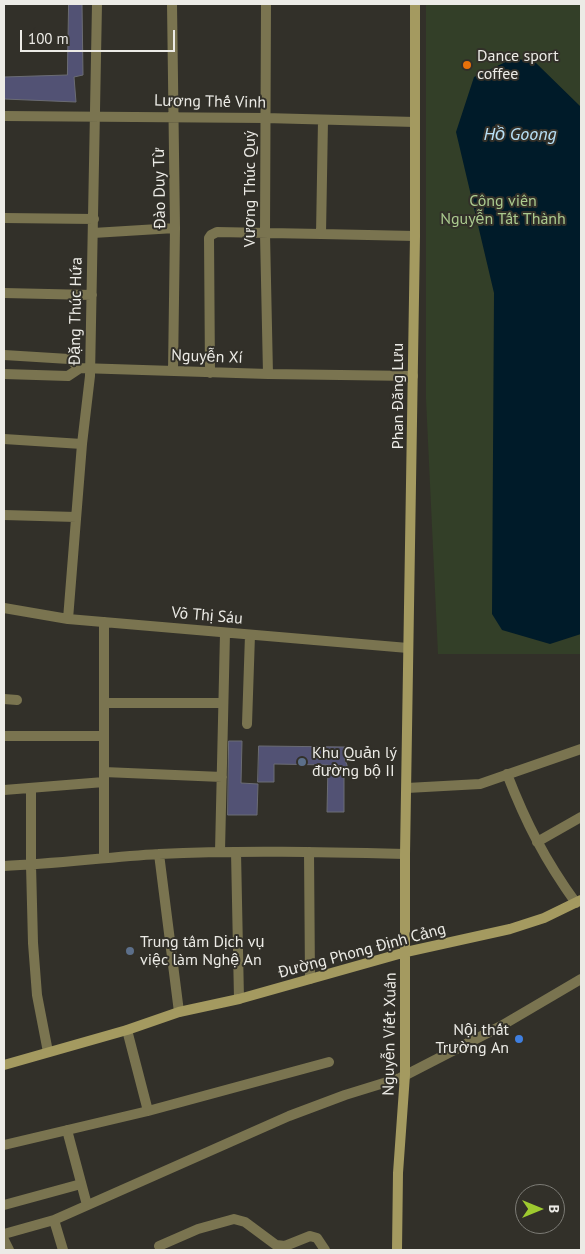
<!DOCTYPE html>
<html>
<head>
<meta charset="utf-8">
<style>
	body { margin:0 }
	#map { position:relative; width:585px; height:1254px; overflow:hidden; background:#323029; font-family:"PT Sans",sans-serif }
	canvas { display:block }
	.frame { position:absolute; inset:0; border:5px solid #ecebe6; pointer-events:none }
	.north { position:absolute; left:515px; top:1184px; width:50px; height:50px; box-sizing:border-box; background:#323029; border:1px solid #7c7b75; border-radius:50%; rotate:90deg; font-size:14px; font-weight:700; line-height:20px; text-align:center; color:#ecebe6 }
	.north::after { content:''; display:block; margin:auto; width:18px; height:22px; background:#9eca2f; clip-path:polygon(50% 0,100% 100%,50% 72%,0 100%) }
	.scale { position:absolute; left:20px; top:30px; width:155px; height:22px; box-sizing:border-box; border:2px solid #ecebe6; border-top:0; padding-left:6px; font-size:15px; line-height:18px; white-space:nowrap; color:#ecebe6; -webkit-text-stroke:4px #323029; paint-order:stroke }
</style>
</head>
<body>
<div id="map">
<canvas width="585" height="1254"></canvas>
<div class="frame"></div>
<div class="north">B</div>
<div class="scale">100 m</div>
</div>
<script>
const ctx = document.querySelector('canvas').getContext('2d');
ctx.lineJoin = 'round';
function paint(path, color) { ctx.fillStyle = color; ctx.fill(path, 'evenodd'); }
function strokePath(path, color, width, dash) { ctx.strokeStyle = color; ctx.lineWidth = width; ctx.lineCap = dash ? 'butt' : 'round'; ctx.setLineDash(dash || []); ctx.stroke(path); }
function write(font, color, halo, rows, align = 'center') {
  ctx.font = font + ' "PT Sans",sans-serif'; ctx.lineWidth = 4; ctx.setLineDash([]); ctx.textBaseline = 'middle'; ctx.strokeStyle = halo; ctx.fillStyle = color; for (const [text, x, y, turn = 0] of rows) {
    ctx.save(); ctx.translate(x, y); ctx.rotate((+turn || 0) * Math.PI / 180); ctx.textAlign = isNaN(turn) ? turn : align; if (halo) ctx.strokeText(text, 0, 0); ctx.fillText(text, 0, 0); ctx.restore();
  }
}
const green = new Path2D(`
	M426,4H581V654H438L426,399Z`);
const water = new Path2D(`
	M514,58L536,63L581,107V634L550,644L502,630L492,614L494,293L456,132L474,77Z`);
const building = new Path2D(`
	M69,4H82L83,75L74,77L76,102L4,99V77L67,75Z
	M229,741H242L241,783L258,784L257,815H228Z
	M259,746L345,747V760L347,765V772L344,776V812H327L328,765L274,764V782H258Z`);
const street = new Path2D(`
	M172,4L175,228L173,371
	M266,4L265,234L268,374
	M4,116L265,118L415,122
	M4,218L94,219
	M93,233L175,228
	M321,234L415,236
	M4,293L92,295
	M4,355L69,359L80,368L268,374L413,376
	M210,373L209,238L211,235L217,232L321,234L323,120
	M4,374L68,376L80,368
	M4,439L82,444
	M4,515L76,517
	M4,608L68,619L408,648
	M68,619L82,444L90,376L97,4
	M104,622V858
	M4,699L17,700
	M104,703H223
	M247,724L250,635
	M4,736H104
	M104,772L222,777
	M507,774C526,823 545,860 576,903
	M31,788V865L33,943L37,995L48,1052
	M407,788L480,784L581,749
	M4,790L104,782
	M537,842L581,817
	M220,851L225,633
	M236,852L239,999
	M309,852L310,979
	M159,854L179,1012
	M4,866C56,864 107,857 159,854C241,850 323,852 405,854
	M127,1030L148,1111
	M67,1130L87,1205
	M4,1145L148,1111L329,1062
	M4,1205L81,1184
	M54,1220L63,1250
	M4,1234L54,1220L289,1116L345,1095L400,1078L501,1026L581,979
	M4,1240L9,1250
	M159,1246L198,1229L234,1219L245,1222L276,1245L285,1246L310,1236L317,1238L325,1250`);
const secondary = new Path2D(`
	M4,1065L127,1030L179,1012L239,999L406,952L510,929L544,918L581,900
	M397,1250L398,1173L405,1075V854L415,236V4`);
const markers = [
	[467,65,5,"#e8710a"],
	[302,762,5,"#5c6f8a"],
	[130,951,5,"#5c6f8a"],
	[519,1039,5,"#3f7fe0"]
];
const poiNames = [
	["Dance sport",477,56],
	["coffee",477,74],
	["Khu Quản lý",312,753],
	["đường bộ II",312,771],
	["Trung tâm Dịch vụ",140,942],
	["việc làm Nghệ An",140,960],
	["Nội thất",509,1030,"right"],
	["Trường An",509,1048,"right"]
];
const streetNames = [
	["Lương Thế Vinh",210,102,1],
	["Đào Duy Từ",160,188,-91],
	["Vương Thúc Quý",250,189,-90],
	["Đặng Thúc Hứa",76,311,-89],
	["Nguyễn Xí",207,357,2],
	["Phan Đăng Lưu",398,396,-90],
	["Võ Thị Sáu",207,616,5],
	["Đường Phong Định Cảng",362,951,-15],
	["Nguyễn Viết Xuân",390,1034,-89]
];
const parkNames = [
	["Công viên",503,201],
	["Nguyễn Tất Thành",503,219]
];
const waterNames = [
	["Hồ Goong",520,135]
];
paint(green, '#333f28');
paint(water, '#001b29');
paint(building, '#525274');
strokePath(building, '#6b6c74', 1);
strokePath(street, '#7a7450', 10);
strokePath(secondary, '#a49a60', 10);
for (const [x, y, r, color] of markers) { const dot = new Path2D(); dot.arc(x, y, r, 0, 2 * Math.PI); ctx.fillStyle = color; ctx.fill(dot); strokePath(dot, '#323029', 2); }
write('16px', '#ecebe6', '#323029', poiNames, 'left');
write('16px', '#ecebe6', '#323029', streetNames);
write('16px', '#abca8f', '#323029', parkNames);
write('italic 18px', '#b9e1f7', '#323029', waterNames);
</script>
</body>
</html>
